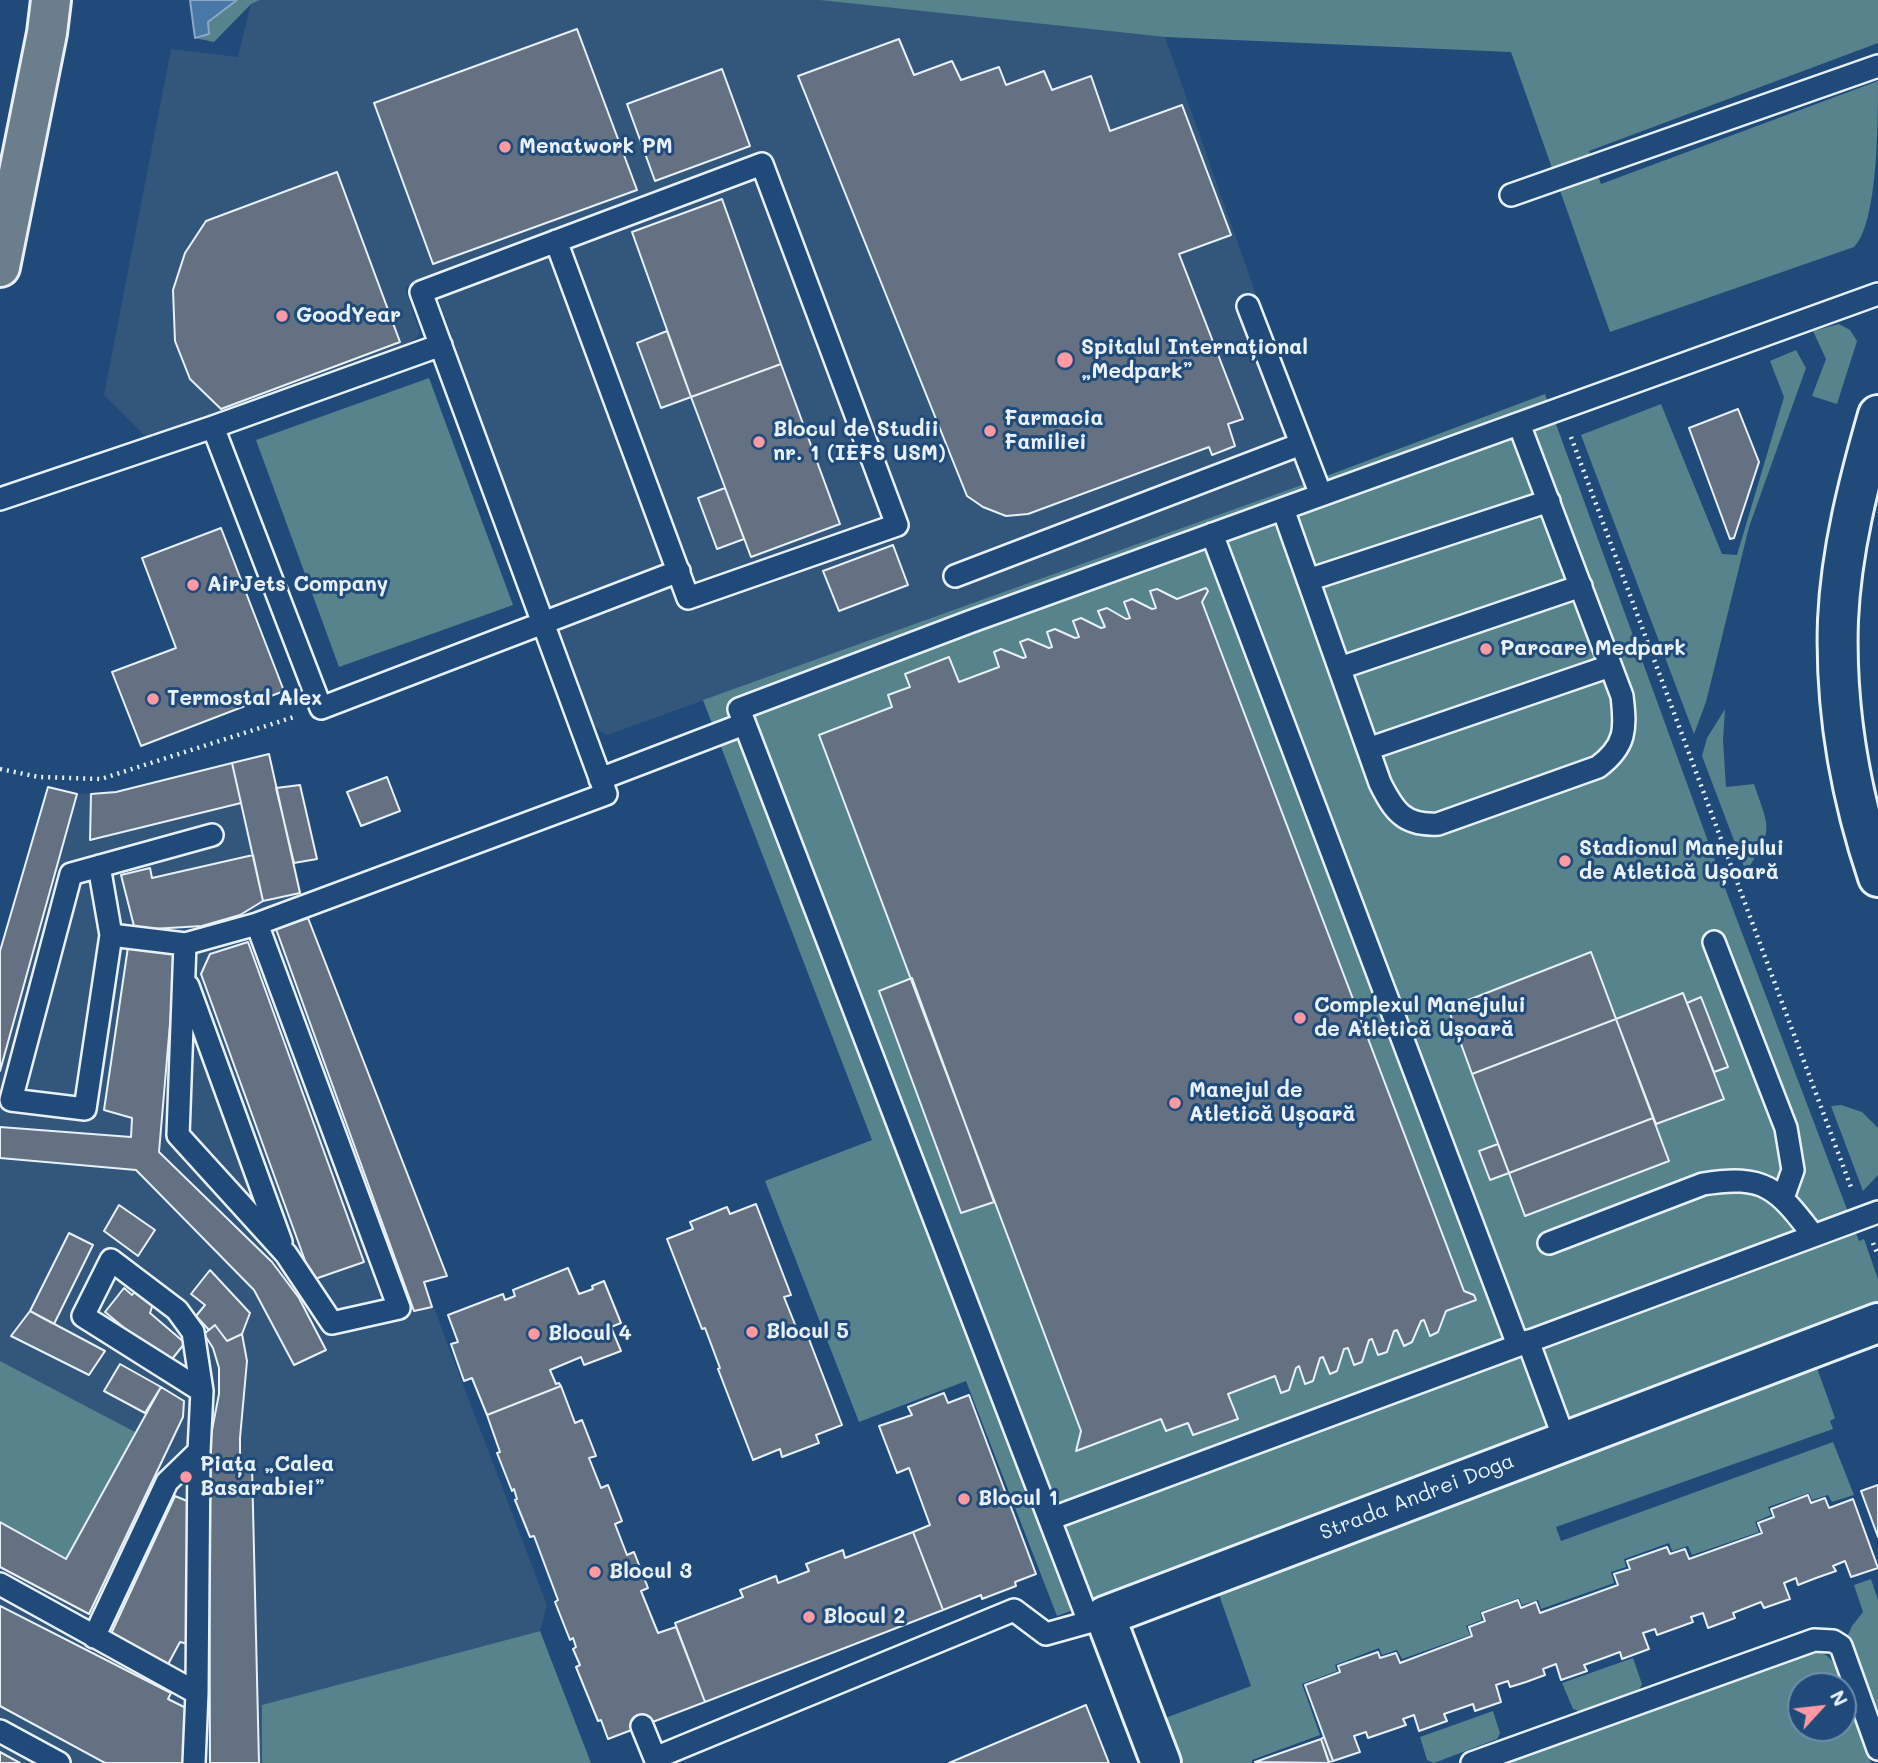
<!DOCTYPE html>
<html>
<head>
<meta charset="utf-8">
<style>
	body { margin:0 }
	#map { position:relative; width:1878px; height:1763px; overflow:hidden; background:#1f4a7a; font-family:Mali,sans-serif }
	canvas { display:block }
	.north { position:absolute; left:1787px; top:1672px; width:70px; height:70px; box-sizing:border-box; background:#1f4a7a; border:2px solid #6f8dac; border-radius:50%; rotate:63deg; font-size:19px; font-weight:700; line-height:28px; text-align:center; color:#e8f1f8 }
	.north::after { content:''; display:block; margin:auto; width:24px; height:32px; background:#ff9aa2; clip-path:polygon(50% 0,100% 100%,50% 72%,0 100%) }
</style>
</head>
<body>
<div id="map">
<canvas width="1878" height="1763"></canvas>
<div class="north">N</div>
</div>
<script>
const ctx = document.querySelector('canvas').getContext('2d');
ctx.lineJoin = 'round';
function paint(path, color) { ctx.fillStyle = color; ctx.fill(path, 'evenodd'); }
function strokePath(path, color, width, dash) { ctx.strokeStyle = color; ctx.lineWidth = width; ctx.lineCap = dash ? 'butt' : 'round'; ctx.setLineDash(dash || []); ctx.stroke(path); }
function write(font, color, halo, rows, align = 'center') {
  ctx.font = font + ' Mali,sans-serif'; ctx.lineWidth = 6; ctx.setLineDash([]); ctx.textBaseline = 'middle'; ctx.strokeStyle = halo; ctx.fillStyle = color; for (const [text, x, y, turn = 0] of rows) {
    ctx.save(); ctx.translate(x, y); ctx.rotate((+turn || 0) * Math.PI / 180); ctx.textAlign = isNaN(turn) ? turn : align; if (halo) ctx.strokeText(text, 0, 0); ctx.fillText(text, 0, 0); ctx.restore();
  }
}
const built = new Path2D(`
	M260,0H819L1165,37L1321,478L607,735L595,727L500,471L431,278L405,287L420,334L406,348L146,437L104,395L171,49L238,57L251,4Z
	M269,754L308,918L447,1276L424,1282L547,1605L540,1631L263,1705L262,1763H0V951L48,787L77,794L116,792Z`);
const green = new Path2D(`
	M190,0H260L251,4L214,42L195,38Z
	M819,0H1878V43L1589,151L1601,184L1878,81C1878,121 1878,224 1854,247L1610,332L1511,52L1165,37Z
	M1839,324L1850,330L1857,341L1837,404L1812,396L1826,359L1813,331Z
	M1796,350L1806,368L1749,527L1706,702L1694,734L1581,435L1661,404L1722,554L1737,555L1784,397L1770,361Z
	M429,378L513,605L339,667L256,440Z
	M1545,394L1728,896L1859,1241L1864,1239L1878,1279V1304L1057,1616L966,1381L859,1422L765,1181L872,1140L703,700L1321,478Z
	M1725,709L1723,740L1726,787L1754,784C1770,831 1774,829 1746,872L1702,756L1707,738Z
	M1841,1105L1862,1112L1878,1128V1175L1863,1191L1831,1106Z
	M0,1361L135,1432L66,1559L0,1522Z
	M1808,1365L1817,1368L1835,1418L1830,1421L1833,1429L1556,1527L1561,1541L1833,1442L1854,1495L1832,1502L1828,1495L1812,1500L1809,1493L1768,1507L1771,1515L1755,1522L1759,1532L1692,1555L1688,1546L1672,1551L1669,1543L1624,1559L1626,1567L1611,1572L1614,1583L1541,1609L1538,1600L1522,1605L1519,1598L1480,1612L1482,1620L1466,1626L1470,1635L1402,1659L1397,1650L1382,1655L1379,1648L1335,1665L1337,1671L1302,1684L1320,1735L1252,1760V1763H1176L1160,1720L1251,1686L1216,1586Z
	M1871,1579L1878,1600V1721L1848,1635L1852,1626L1863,1612L1854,1585Z
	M540,1631L591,1763H262V1705Z
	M1814,1651C1833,1653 1837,1669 1843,1686H1801V1728H1843V1686L1871,1763H1507Z
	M1633,1658L1642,1684L1639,1690L1579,1711L1573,1709L1562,1683Z
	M1493,1711L1500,1733L1497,1739L1434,1763L1427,1760L1420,1737Z`);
const water = new Path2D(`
	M190,0H237L208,22L209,34L195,38Z`);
const building = new Path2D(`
	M577,29L637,190L433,264L374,103Z
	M899,39L914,75L952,61L961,80L999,67L1006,85L1044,71L1052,90L1091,76L1110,131L1182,105L1231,235L1179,254L1243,419L1228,424L1235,446L1212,455L1209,447L1028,514L1006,516L983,507L967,496L798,76Z
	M722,69L750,146L655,181L627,104Z
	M337,172L400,342L221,409L190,379L175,341L173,290L185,253L206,221Z
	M722,199L781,364L691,397L632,232Z
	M667,331L691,397L661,408L637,343Z
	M781,364L840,524L751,557L691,397Z
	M1738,409L1759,462L1734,538L1730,539L1689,428Z
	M725,488L744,539L717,549L698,498Z
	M221,528L284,691L141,746L112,672L176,648L142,558Z
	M893,545L908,585L839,611L823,571Z
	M1206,588L1208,591L1202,602L1464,1291L1474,1295L1476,1300L1446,1311L1438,1332L1430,1336L1424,1320L1421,1321L1412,1342L1404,1346L1397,1330L1394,1331L1387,1352L1378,1355L1372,1339L1369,1340L1362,1362L1354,1365L1348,1348L1344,1349L1337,1371L1330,1374L1323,1357L1320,1358L1313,1381L1305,1384L1299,1366L1296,1368L1289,1390L1281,1393L1275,1376L1228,1394L1238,1419L1193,1435L1188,1423L1166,1431L1161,1419L1076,1451L1081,1431L819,735L892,707L888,695L910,687L905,674L949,657L959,682L999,667L994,652L1001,649L1023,658L1026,657L1020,642L1028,639L1049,648L1052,647L1047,632L1055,629L1075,638L1079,637L1073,621L1081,618L1101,628L1105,627L1098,611L1107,608L1126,619L1130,618L1124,602L1132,599L1152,609L1156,608L1150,591L1157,589L1177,599Z
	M269,754L300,893L263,901L232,763Z
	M232,763L241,803L90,840L91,794L116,792Z
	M387,777L400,811L361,826L347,792Z
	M300,785L317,859L294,863L276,788Z
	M48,787L77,794L0,1071V951Z
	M253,855L263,901L240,915L202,926L135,930L121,875L150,868L152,878Z
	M308,918L447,1276L424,1282L432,1307L414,1311L276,929Z
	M248,942L364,1262L312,1280L201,974L210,954Z
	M128,947L176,954L159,1152L272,1262L299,1298L326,1350L294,1365L254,1290L136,1170L0,1158V1127L131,1137L132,1118L104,1110Z
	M1591,952L1616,1019L1472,1074L1448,1008Z
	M912,978L994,1202L961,1213L879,991Z
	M1683,993L1724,1099L1656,1124L1616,1019Z
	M1701,997L1728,1067L1714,1072L1687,1003Z
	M1616,1019L1653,1118L1509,1173L1472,1074Z
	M1653,1118L1669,1161L1525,1216L1509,1173Z
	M1498,1144L1509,1173L1490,1180L1479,1151Z
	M756,1204L791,1295L784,1297L800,1337L807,1334L842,1425L816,1435L819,1443L782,1457L780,1449L753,1460L718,1369L720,1368L705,1328L702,1329L667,1239L693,1229L690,1222L727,1207L730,1214Z
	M119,1205L155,1230L138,1256L104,1231Z
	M69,1233L93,1245L54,1324L30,1311Z
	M568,1268L579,1294L593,1289L592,1286L604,1281L621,1323L611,1327L621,1351L584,1365L581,1357L550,1370L556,1384L559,1383L561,1386L487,1415L472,1378L464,1381L451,1344L458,1342L448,1315L503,1294L505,1300L515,1296L513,1290Z
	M210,1270L250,1313L242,1334L227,1341L215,1325L209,1330L196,1316L205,1305L191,1294Z
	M124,1288L132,1295L136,1290L153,1304L150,1313L185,1343L168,1364L105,1312Z
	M30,1311L105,1351L89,1375L11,1336Z
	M215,1325L227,1341L242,1334L247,1361L240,1438V1466L209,1465L211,1435L219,1394V1368L213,1348L204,1334Z
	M120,1364L161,1387L145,1413L104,1391Z
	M561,1386L575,1423L582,1420L596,1456L589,1458L601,1488L608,1485L622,1521L615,1524L627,1555L634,1552L648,1588L641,1591L658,1633L676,1627L705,1702L608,1739L601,1720L598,1721L576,1667L580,1665L573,1649L576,1647L573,1638L570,1640L555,1602L558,1600L534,1536L530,1537L515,1500L517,1499L514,1489L512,1491L497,1453L500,1452L487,1415Z
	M161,1387L184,1401L183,1417L89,1614L0,1567V1522L66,1559Z
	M944,1393L948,1403L969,1395L1036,1574L1015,1582L1016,1586L982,1599L981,1595L943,1610L913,1532L930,1525L909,1468L897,1473L879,1426L912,1415L908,1407Z
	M209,1465L252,1466L259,1763H210Z
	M1878,1485V1537L1861,1491Z
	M1808,1495L1811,1503L1825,1498L1829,1508L1853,1499L1878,1568L1851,1577L1845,1561L1833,1566L1836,1571L1816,1578L1798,1585L1796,1578L1784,1583L1790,1599L1764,1608L1761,1602L1733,1613L1735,1618L1708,1628L1703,1613L1691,1617L1693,1622L1657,1635L1655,1629L1643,1633L1649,1649L1622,1659L1620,1652L1601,1659L1584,1665L1587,1671L1561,1680L1556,1664L1543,1669L1545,1675L1526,1682L1510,1687L1508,1681L1496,1685L1501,1702L1475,1711L1473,1704L1444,1714L1447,1721L1419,1731L1414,1715L1403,1719L1406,1725L1368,1738L1366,1732L1354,1736L1360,1752L1333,1761L1305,1685L1340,1672L1338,1666L1378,1652L1380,1658L1396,1653L1400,1663L1472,1636L1469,1627L1485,1621L1482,1613L1518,1600L1521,1608L1536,1602L1540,1613L1618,1585L1614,1574L1630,1569L1627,1561L1667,1547L1670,1554L1685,1549L1689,1559L1762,1533L1758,1523L1774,1517L1771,1509Z
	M175,1496L192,1503L188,1644L180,1642L166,1668L110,1636Z
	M913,1532L943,1610L705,1702L675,1623L743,1597L740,1590L776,1576L778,1583L809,1571L806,1564L843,1550L845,1558Z
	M0,1606L171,1693L168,1699L188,1709L185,1763H105L0,1706Z
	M1086,1705L1109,1763H949Z
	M1324,1737L1333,1761L1329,1762L1321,1739Z
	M1321,1739L1329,1763L1255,1762Z
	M0,1752L20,1763H0Z`);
const path = new Path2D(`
	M1571,437L1852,1190
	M0,769L39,777L101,779L294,717
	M1873,1243L1878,1255`);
const service = new Path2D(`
	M1511,195L1878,66
	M1248,306L1321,495
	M213,427L321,708L679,571
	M0,499L213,427L441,345
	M1283,509L1380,783C1394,811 1404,826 1438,824L1598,767C1626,746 1626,729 1622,696L1519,424
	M1212,534L1518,1345
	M955,576L1301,444
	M1308,580L1549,501
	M1340,668L1581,586
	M1368,749L1610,666
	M600,779L744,724
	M99,866L111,935L85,1109L11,1100L71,874L212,835
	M111,935L185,944L257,924L606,794L421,292L762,164L897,525L688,598L556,241
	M1714,942L1786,1128L1793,1170L1783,1198
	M185,944L178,1135L286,1254L332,1323L399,1308L257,924
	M188,986L281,1242
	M1549,1243L1703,1184C1765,1174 1777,1188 1813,1235
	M1528,1341L1565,1441
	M1050,1519L1878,1212
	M0,1584L197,1693L194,1763
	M1105,1616L1089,1622L739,709L972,621L1878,294
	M94,1637L167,1482L199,1451
	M197,1693L199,1451L202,1391L193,1332L177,1310L111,1260L83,1316L202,1391
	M642,1726L655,1758L1014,1610L1046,1634L1089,1622
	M0,1731L59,1763
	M1472,1763L1814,1640L1833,1641L1841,1646L1878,1749`);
const minor = new Path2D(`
	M1161,1763L1105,1616L1878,1323`);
const tertiary = new Path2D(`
	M1878,415C1859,481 1841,551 1838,620C1835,707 1850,794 1878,877`);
const primary = new Path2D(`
	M0,267L47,33L51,0`);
const markers = [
	[505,147,7,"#ff9aa2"],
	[282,316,7,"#ff9aa2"],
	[1065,360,9,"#ff9aa2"],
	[990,431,7,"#ff9aa2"],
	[759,442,7,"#ff9aa2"],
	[193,585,7,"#ff9aa2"],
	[1486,649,7,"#ff9aa2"],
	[153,699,7,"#ff9aa2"],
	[1565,861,7,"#ff9aa2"],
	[1300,1018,7,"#ff9aa2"],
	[1175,1103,7,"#ff9aa2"],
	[752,1332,7,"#ff9aa2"],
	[534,1334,7,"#ff9aa2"],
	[186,1477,7,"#ff9aa2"],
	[964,1499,7,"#ff9aa2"],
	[595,1572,7,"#ff9aa2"],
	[809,1617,7,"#ff9aa2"]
];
const poiNames = [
	["Menatwork PM",519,147],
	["GoodYear",296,316],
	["Spitalul Internațional",1081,348],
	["„Medpark”",1081,372],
	["Farmacia",1004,419],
	["Familiei",1004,443],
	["Blocul de Studii",773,430],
	["nr. 1 (IEFS USM)",773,454],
	["AirJets Company",207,585],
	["Parcare Medpark",1500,649],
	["Termostal Alex",167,699],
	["Stadionul Manejului",1579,849],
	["de Atletică Ușoară",1579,873],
	["Complexul Manejului",1314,1006],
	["de Atletică Ușoară",1314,1030],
	["Manejul de",1189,1091],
	["Atletică Ușoară",1189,1115],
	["Blocul 5",766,1332],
	["Blocul 4",548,1334],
	["Piața „Calea",200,1465],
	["Basarabiei”",200,1489],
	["Blocul 1",978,1499],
	["Blocul 3",609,1572],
	["Blocul 2",823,1617]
];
const streetNames = [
	["Strada Andrei Doga",1417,1497,-21]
];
paint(built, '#33567c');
paint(green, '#56838c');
paint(water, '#4878a5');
strokePath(water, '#88a8c6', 2);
paint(building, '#637182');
strokePath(building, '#e8f1f8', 2);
strokePath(service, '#e8f1f8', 26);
strokePath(minor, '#e8f1f8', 44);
strokePath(tertiary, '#e8f1f8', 44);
strokePath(primary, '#e8f1f8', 44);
strokePath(path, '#e8f1f8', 4.5, [2, 5]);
strokePath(service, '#1f4a7a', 21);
strokePath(minor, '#1f4a7a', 38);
strokePath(tertiary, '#1f4a7a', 38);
strokePath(primary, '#6c7d8b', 38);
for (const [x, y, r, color] of markers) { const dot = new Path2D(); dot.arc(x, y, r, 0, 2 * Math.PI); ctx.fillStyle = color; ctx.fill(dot); strokePath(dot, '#1f4a7a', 2.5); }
write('bold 21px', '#e8f1f8', '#1f4a7a', poiNames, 'left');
write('21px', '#e8f1f8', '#1f4a7a', streetNames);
</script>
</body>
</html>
